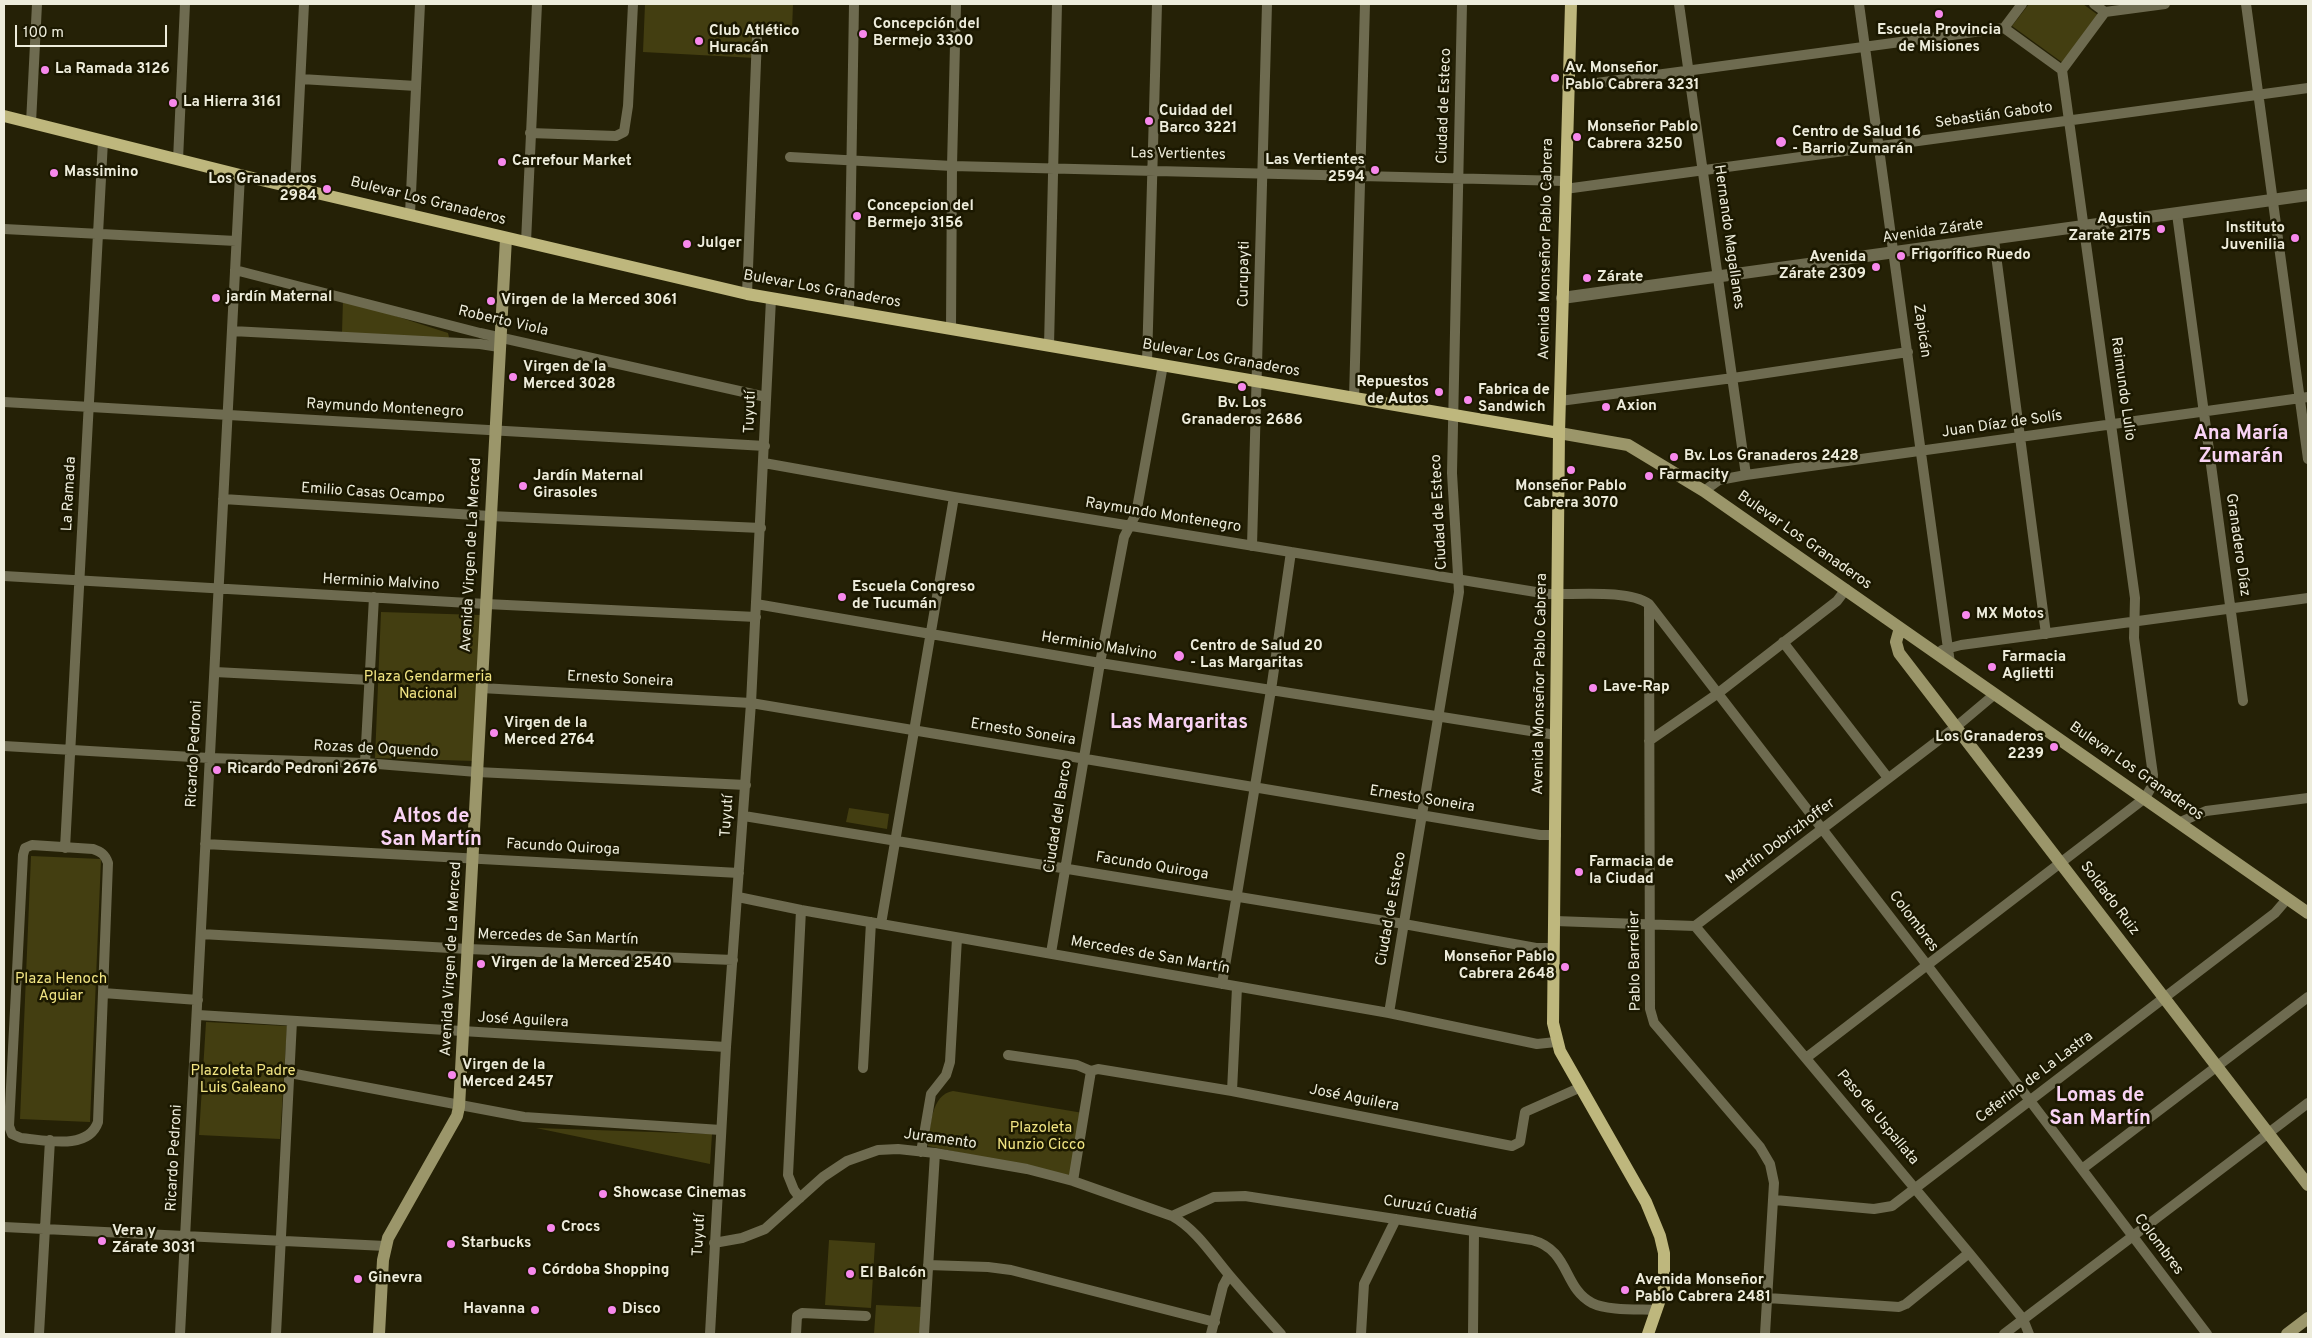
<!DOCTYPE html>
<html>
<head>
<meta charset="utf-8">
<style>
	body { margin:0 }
	#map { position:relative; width:2312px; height:1338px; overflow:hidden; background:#252106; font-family:Overpass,sans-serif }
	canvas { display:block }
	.frame { position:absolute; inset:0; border:5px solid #edecdb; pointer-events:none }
	.scale { position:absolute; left:15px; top:25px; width:152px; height:22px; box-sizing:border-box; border:2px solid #edecdb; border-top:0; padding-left:6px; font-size:15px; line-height:18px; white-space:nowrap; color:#edecdb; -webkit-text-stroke:4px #1b1800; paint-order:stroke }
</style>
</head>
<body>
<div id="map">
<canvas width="2312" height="1338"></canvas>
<div class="frame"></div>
<div class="scale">100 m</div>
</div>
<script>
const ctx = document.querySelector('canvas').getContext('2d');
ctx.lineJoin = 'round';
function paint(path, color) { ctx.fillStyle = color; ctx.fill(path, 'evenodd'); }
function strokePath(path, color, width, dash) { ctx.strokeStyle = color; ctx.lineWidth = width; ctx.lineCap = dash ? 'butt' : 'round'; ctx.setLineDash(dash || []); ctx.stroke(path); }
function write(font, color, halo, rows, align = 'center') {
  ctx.font = font + ' Overpass,sans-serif'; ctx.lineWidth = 5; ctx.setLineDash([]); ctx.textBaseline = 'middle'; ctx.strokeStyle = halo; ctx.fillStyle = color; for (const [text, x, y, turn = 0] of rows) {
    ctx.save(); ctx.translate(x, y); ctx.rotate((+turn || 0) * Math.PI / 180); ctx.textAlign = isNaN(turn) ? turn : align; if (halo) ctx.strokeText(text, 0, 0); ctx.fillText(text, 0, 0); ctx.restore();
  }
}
const green = new Path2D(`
	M645,4H793L792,30L756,29L755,58L643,52Z
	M2029,4H2083L2098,15L2063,63L2012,26Z
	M343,299L448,333L449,337L447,340L342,333Z
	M381,612L481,615L475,761L375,758Z
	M849,808L889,814L887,829L846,822Z
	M31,856L101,859L90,1122L20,1119Z
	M206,1022L287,1026L280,1139L199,1135Z
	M953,1091L1083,1113L1071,1176L928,1146C930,1128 931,1094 953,1091Z
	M536,1128L712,1134L710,1164Z
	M829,1240L875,1243L871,1308L825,1305Z
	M876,1305L921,1307L920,1334H874Z`);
const minor = new Path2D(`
	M1679,4L1746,475
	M1859,4L1950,663
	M2094,4L2105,12
	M2246,4L2308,459
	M2105,12L2165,4
	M2004,28L2022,4
	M301,79L416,86
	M1567,87L2004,28L2062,70
	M31,123L37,4
	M530,133L616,136L624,132L628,106L633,4
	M790,157L952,166L1565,181
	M178,160L185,4
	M295,187L304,4
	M1565,189L2308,88
	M410,214L420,4
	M2177,214L2243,701
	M4,229L236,241
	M1994,240L2046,634
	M526,242L537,4
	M235,270L480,333L766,397
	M747,294L757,36
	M849,312L854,4
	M951,329L952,166L956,4
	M232,331L480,344L499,347
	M1049,346L1057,4
	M1147,362L1157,4
	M1354,398L1365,4
	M1560,401L1733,378L1908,352
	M4,402L765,446
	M764,463L954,497L1548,594C1575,595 1628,589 1649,604L1927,965L2207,1334
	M1704,491L1719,480L1746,475L2308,397
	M223,499L490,516L761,528
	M1252,546L1267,4
	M4,576L486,604L756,617
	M756,604L1100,663L1556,735
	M1649,604L1650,1009L1654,1023L1760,1147L1770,1164L1774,1183L1765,1334
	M1783,642L1888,778
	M1942,650L1961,645L2308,598
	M215,672L370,680
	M481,688L751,703L1540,835H1556
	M1649,741L1717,694L1837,601L1846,589
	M4,746L209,758L365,763L477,772L746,785
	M365,763L374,597
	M744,816L1404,924L1536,948H1554
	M2180,822L2206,811L2308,798
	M205,844L739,873
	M32,845L93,849C101,852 105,854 108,863L98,1122C88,1151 45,1140 21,1138L12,1134L9,1126L23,855L25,848Z
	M65,848L103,141
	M738,897L801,910L1389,1013L1537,1044L1556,1042
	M1555,921L1695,926L1957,726L1995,694
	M881,924L954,497
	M1695,926L1969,1253L2023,1319L2029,1334
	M201,934L468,949L733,960
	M1051,953L1100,663L1124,537L1136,514L1163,365
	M1222,984L1271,690L1291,552
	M103,993L198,1000
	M1389,1013L1459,592L1452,473L1462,4
	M198,1015L726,1047
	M1008,1055L1077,1065L1091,1071
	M1806,1058L2145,798L2152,786L2153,775L2134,638L2135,598L2062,70L2105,12
	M863,1068L871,922
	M1091,1071L1098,1069L1232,1091L1512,1146L1520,1142L1525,1112L1579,1088
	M290,1073L524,1117L721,1130
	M1232,1091L1237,987
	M921,1152L931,1094L946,1075L950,1062L957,938
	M2082,1169L2308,997
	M1073,1181L1091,1071
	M800,1198L794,1190L788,1175L801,910
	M1775,1200L1874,1209L1892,1206L2275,913L2287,899
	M1172,1216L1214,1197L1245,1196L1532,1240C1570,1250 1563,1288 1592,1303C1608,1311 1639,1309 1657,1310
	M4,1227L385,1246
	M714,1243L742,1238L765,1229L823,1177L847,1161L878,1150L898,1149L935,1153L1027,1169L1073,1181L1172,1216C1197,1230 1212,1255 1230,1276C1247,1296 1264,1315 1281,1334
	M928,1265L988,1267L1011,1270L1215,1322
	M1768,1298L1899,1307L1906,1304L1969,1253
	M39,1334L50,1140
	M180,1334L240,175
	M276,1334L292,1021
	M710,1334L726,1047L751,703L771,299
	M796,1334L797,1316L802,1313L866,1316
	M924,1334L935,1153
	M1211,1334L1223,1286L1229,1275
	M1361,1334L1364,1284L1396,1219
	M1473,1334L1474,1232
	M2004,1334L2308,1103`);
const tertiary = new Path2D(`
	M1562,298L2308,195`);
const secondary = new Path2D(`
	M1559,433L1628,445L1704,491L2308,913
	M1900,628L1896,642L1899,653L2308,1185
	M379,1334L383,1260L388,1238L457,1116L459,1107L506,238
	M2287,1334L2308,1318`);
const primary = new Path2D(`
	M1571,4L1559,433L1553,1023L1560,1051L1646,1202L1660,1236L1664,1253V1288L1648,1334
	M4,116L240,175L747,294L1559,433`);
const markers = [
	[1939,14,5,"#f788ec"],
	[863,34,5,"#f788ec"],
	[699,41,5,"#f788ec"],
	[45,70,5,"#f788ec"],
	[1555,78,5,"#f788ec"],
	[173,103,5,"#f788ec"],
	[1149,121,5,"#f788ec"],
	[1577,137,5,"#f788ec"],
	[1781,142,6,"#f788ec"],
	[502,162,5,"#f788ec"],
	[1375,170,5,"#f788ec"],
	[54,173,5,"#f788ec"],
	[327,189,5,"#f788ec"],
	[857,216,5,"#f788ec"],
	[2161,229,5,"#f788ec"],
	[2295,238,5,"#f788ec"],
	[687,244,5,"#f788ec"],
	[1901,256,5,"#f788ec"],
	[1876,267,5,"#f788ec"],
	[1587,278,5,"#f788ec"],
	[216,298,5,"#f788ec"],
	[491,301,5,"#f788ec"],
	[513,377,5,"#f788ec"],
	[1242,387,5,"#f788ec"],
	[1439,392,5,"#f788ec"],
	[1468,400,5,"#f788ec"],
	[1606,407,5,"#f788ec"],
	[1674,457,5,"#f788ec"],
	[1571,470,5,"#f788ec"],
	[1649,476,5,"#f788ec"],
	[523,486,5,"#f788ec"],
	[842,597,5,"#f788ec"],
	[1966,615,5,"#f788ec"],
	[1179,656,6,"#f788ec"],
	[1992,667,5,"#f788ec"],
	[1593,688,5,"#f788ec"],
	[494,733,5,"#f788ec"],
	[2054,747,5,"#f788ec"],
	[217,770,5,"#f788ec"],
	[1579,872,5,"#f788ec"],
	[481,964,5,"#f788ec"],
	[1565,967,5,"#f788ec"],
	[452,1075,5,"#f788ec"],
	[603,1194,5,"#f788ec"],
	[551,1228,5,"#f788ec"],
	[102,1241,5,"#f788ec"],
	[451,1244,5,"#f788ec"],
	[532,1271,5,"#f788ec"],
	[850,1274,5,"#f788ec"],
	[358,1279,5,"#f788ec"],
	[1625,1290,5,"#f788ec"],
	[535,1310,5,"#f788ec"],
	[612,1310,5,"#f788ec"]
];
const poiNames = [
	["Concepción del",873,25],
	["Bermejo 3300",873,42],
	["Escuela Provincia",1939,31,"center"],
	["de Misiones",1939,48,"center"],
	["Club Atlético",709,32],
	["Huracán",709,49],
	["Av. Monseñor",1565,69],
	["Pablo Cabrera 3231",1565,86],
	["La Ramada 3126",55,70],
	["La Hierra 3161",183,103],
	["Cuidad del",1159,112],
	["Barco 3221",1159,129],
	["Monseñor Pablo",1587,128],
	["Cabrera 3250",1587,145],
	["Centro de Salud 16",1792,133],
	["- Barrio Zumarán",1792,150],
	["Las Vertientes",1365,161,"right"],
	["2594",1365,178,"right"],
	["Carrefour Market",512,162],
	["Massimino",64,173],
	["Los Granaderos",317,180,"right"],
	["2984",317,197,"right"],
	["Concepcion del",867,207],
	["Bermejo 3156",867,224],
	["Agustin",2151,220,"right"],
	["Zarate 2175",2151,237,"right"],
	["Instituto",2285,229,"right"],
	["Juvenilia",2285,246,"right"],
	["Julger",697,244],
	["Frigorífico Ruedo",1911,256],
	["Avenida",1866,258,"right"],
	["Zárate 2309",1866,275,"right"],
	["Zárate",1597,278],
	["jardín Maternal",226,298],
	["Virgen de la Merced 3061",501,301],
	["Virgen de la",523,368],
	["Merced 3028",523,385],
	["Repuestos",1429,383,"right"],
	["de Autos",1429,400,"right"],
	["Fabrica de",1478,391],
	["Sandwich",1478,408],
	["Bv. Los",1242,404,"center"],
	["Granaderos 2686",1242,421,"center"],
	["Axion",1616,407],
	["Bv. Los Granaderos 2428",1684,457],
	["Farmacity",1659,476],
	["Jardín Maternal",533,477],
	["Girasoles",533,494],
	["Monseñor Pablo",1571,487,"center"],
	["Cabrera 3070",1571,504,"center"],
	["Escuela Congreso",852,588],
	["de Tucumán",852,605],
	["MX Motos",1976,615],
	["Centro de Salud 20",1190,647],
	["- Las Margaritas",1190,664],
	["Farmacia",2002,658],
	["Aglietti",2002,675],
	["Lave-Rap",1603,688],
	["Virgen de la",504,724],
	["Merced 2764",504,741],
	["Los Granaderos",2044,738,"right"],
	["2239",2044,755,"right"],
	["Ricardo Pedroni 2676",227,770],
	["Farmacia de",1589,863],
	["la Ciudad",1589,880],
	["Monseñor Pablo",1555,958,"right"],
	["Cabrera 2648",1555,975,"right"],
	["Virgen de la Merced 2540",491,964],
	["Virgen de la",462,1066],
	["Merced 2457",462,1083],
	["Showcase Cinemas",613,1194],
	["Crocs",561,1228],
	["Vera y",112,1232],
	["Zárate 3031",112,1249],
	["Starbucks",461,1244],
	["Córdoba Shopping",542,1271],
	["El Balcón",860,1274],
	["Ginevra",368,1279],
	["Avenida Monseñor",1635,1281],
	["Pablo Cabrera 2481",1635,1298],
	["Havanna",525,1310,"right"],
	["Disco",622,1310]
];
const streetNames = [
	["Ciudad de Esteco",1445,106,-88],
	["Sebastián Gaboto",1994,116,-8],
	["Las Vertientes",1178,155,1],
	["Bulevar Los Granaderos",428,202,14],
	["Avenida Zárate",1933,232,-8],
	["Hernando Magallanes",1728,237,82],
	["Avenida Monseñor Pablo Cabrera",1547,249,-89],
	["Curupayti",1245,274,-89],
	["Bulevar Los Granaderos",822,290,10],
	["Roberto Viola",503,322,13],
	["Zapicán",1921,331,82],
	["Bulevar Los Granaderos",1221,359,10],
	["Raimundo Lulio",2122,389,82],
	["Raymundo Montenegro",385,409,3],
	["Tuyutí",751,412,-88],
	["Juan Díaz de Solís",2002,425,-8],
	["La Ramada",70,494,-87],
	["Emilio Casas Ocampo",373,494,4],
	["Ciudad de Esteco",1440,512,-93],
	["Raymundo Montenegro",1163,516,9],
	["Bulevar Los Granaderos",1804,541,35],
	["Granadero Díaz",2237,545,82],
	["Avenida Virgen de La Merced",472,555,-87],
	["Herminio Malvino",381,583,3],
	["Herminio Malvino",1099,647,9],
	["Ernesto Soneira",620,680,3],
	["Avenida Monseñor Pablo Cabrera",1541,684,-89],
	["Ernesto Soneira",1023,733,9],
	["Rozas de Oquendo",376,750,3],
	["Ricardo Pedroni",195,754,-87],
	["Bulevar Los Granaderos",2136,772,35],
	["Ernesto Soneira",1422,800,9],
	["Tuyutí",728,816,-86],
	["Ciudad del Barco",1059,817,-81],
	["Martín Dobrizhoffer",1781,842,-37],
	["Facundo Quiroga",563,848,3],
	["Facundo Quiroga",1152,867,9],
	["Soldado Ruiz",2109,899,53],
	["Ciudad de Esteco",1392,909,-80],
	["Colombres",1913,922,53],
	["Mercedes de San Martín",558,938,2],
	["Mercedes de San Martín",1150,956,10],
	["Avenida Virgen de La Merced",452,959,-87],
	["Pablo Barrelier",1636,961,-91],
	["José Aguilera",523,1021,3],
	["Ceferino de La Lastra",2035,1078,-37],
	["José Aguilera",1354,1099,11],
	["Paso de Uspallata",1877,1118,50],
	["Juramento",940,1140,8],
	["Ricardo Pedroni",175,1158,-87],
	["Curuzú Cuatiá",1430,1209,9],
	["Tuyutí",700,1235,-87],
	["Colombres",2158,1245,53]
];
const parkNames = [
	["Plaza Gendarmeria",428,678],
	["Nacional",428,695],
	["Plaza Henoch",61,980],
	["Aguiar",61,997],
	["Plazoleta Padre",243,1072],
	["Luis Galeano",243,1089],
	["Plazoleta",1041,1129],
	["Nunzio Cicco",1041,1146]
];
const districtNames = [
	["Ana María",2241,435],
	["Zumarán",2241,458],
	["Las Margaritas",1179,724],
	["Altos de",431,818],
	["San Martín",431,841],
	["Lomas de",2100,1097],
	["San Martín",2100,1120]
];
paint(green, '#433e11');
strokePath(minor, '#6e6b50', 10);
strokePath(tertiary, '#6e6b50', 12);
strokePath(secondary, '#9b966a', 12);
strokePath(primary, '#beb77d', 12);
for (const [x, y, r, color] of markers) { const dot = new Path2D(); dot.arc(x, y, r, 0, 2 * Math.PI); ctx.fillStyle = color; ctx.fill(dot); strokePath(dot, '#1b1800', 2); }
write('bold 15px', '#edecdb', '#1b1800', poiNames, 'left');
write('15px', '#edecdb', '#1b1800', streetNames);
write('15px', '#f2e583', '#1b1800', parkNames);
write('bold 20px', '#f9d3f4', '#1b1800', districtNames);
</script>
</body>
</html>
